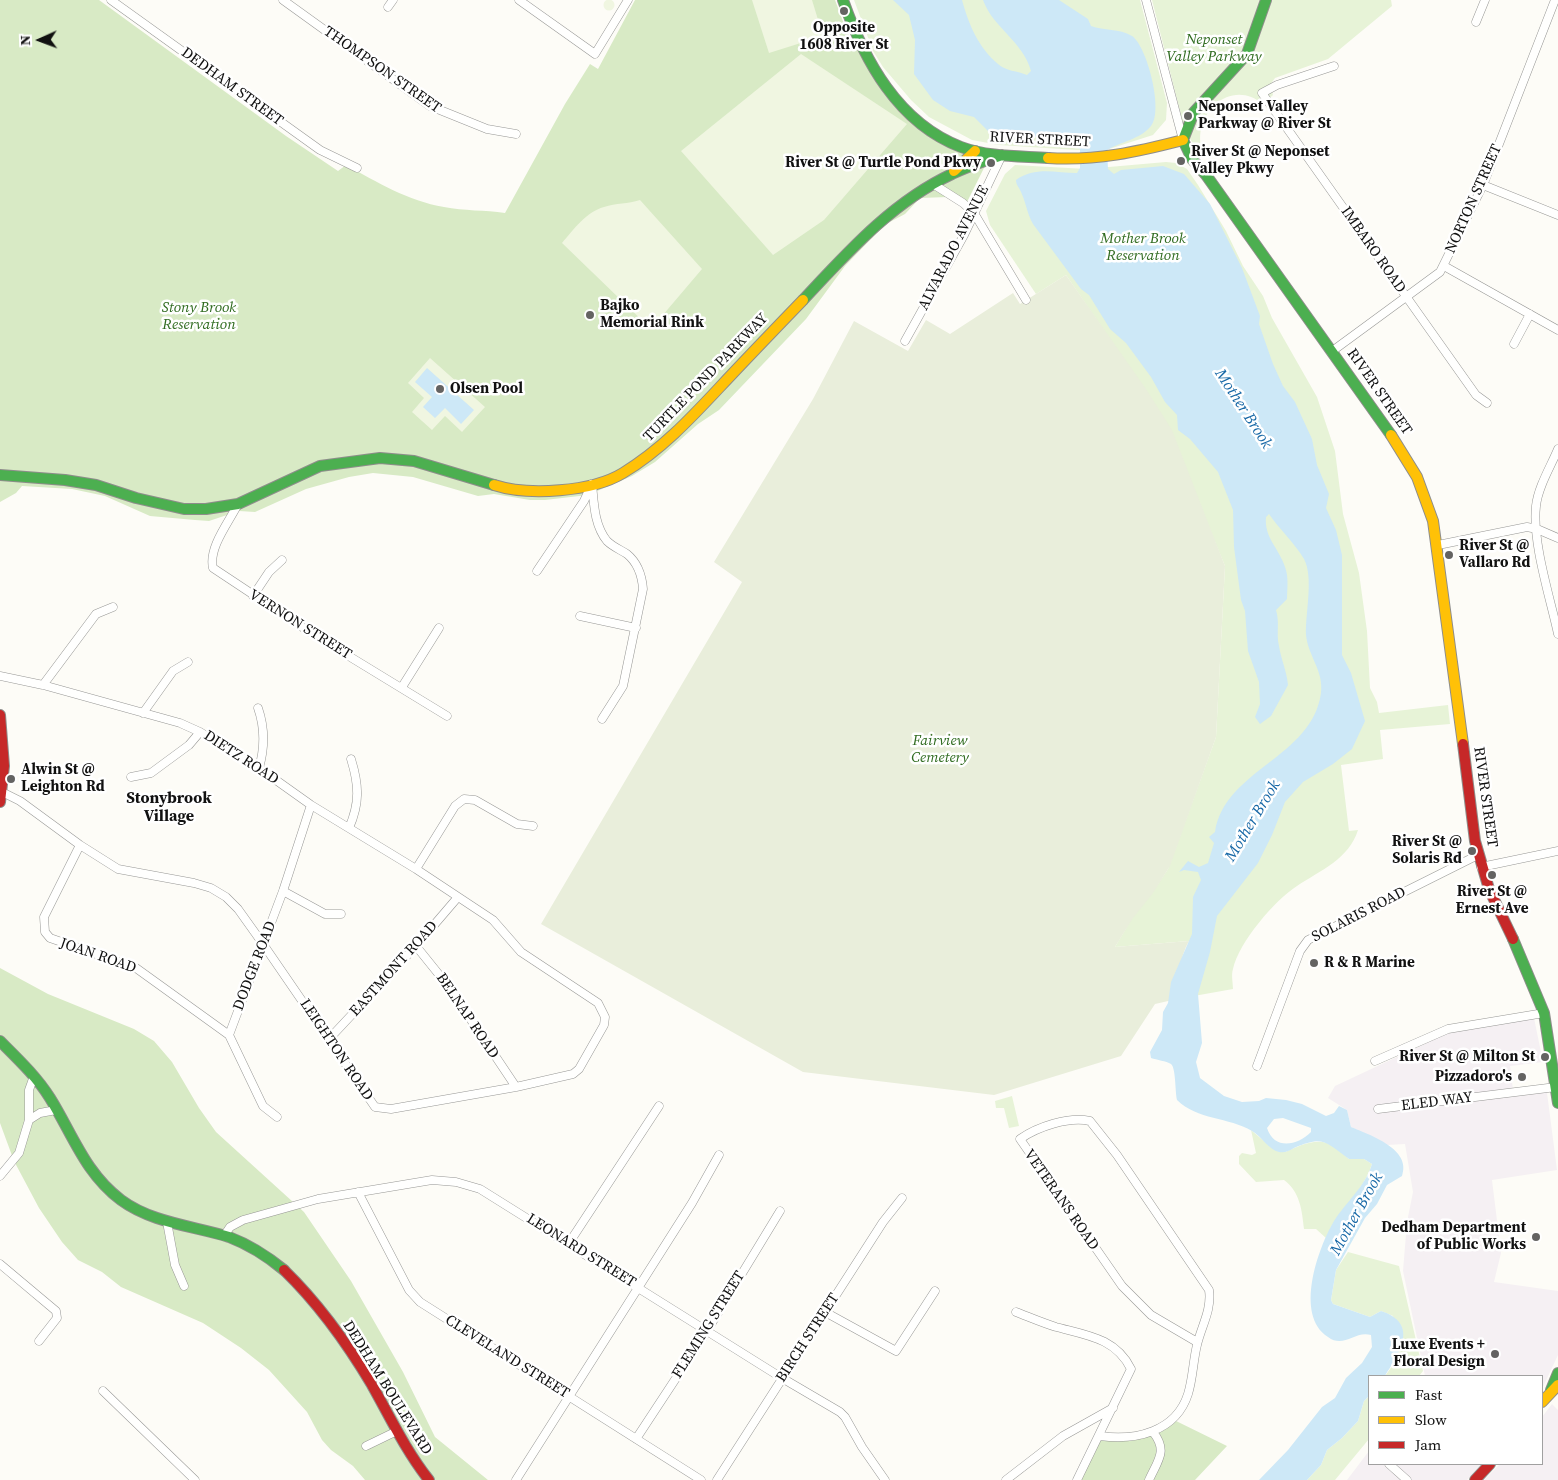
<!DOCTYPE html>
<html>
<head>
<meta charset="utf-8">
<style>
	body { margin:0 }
	#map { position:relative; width:1558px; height:1480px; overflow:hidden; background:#fdfcf7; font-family:"Source Serif 4",serif }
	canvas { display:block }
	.legend { position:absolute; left:1368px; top:1375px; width:175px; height:90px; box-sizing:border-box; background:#fff; border:1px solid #a0a0a0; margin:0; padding:6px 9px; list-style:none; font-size:15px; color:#111 }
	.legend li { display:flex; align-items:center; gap:10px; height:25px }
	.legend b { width:25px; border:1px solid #a0a0a0 }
	.north { position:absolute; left:15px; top:15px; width:50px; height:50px; -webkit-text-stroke:4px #fff; paint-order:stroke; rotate:268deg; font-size:14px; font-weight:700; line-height:20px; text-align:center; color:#111 }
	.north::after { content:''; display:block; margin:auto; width:18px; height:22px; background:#111; clip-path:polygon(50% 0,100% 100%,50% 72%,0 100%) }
</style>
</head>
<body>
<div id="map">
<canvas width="1558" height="1480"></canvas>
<ul class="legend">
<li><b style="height:6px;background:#4caf50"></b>Fast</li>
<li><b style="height:6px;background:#ffc107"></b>Slow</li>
<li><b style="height:6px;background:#c62828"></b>Jam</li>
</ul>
<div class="north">N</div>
</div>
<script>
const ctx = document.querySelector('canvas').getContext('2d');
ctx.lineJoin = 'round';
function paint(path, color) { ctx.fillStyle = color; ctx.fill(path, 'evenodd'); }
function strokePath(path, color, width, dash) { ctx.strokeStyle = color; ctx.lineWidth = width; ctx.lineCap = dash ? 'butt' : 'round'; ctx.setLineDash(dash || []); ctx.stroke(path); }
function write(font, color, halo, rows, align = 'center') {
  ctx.font = font + ' "Source Serif 4",serif'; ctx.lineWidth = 5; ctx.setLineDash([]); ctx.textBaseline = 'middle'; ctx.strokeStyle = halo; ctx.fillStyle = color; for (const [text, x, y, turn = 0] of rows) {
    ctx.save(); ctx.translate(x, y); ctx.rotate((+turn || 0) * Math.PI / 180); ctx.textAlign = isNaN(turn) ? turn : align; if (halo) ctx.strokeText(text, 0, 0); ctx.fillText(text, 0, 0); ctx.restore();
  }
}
const industrial = new Path2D(`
	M1534,1018L1543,1062L1510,1066L1513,1090L1546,1085L1557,1170L1492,1180L1501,1253L1494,1282L1558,1291V1355L1542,1389V1376H1425L1403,1271L1407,1222L1413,1192L1405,1144L1387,1145L1351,1127L1347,1110L1328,1098L1335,1086L1450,1032Z
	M1552,1404L1558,1410V1480H1484L1500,1464H1542V1417Z
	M1369,1451V1464H1482L1467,1480H1347Z`);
const green = new Path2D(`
	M854,0H1140L1167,103L1166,120L1153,135L1109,149L1077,150L999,145L972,140L929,117L911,100L883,67L873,51Z
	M1152,0H1391L1392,6L1328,59L1275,78L1270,85L1273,95L1263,104C1238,83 1208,100 1201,129C1199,137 1201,148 1201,156L1185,131Z
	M1166,162L1176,163L1187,169L1198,185L1226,231L1243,266L1263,296L1272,318L1317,397L1335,451L1343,514L1359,573L1367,631L1370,688L1377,702L1379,713L1448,705L1450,724L1380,730L1383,759L1341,765L1349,831L1358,830C1349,859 1321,870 1297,886C1275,900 1239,942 1233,969C1231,975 1233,983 1233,989L1177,999L1179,974L1189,941L1115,947L1128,925L1127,920L1158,884L1168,869L1216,737L1225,566L1206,520L1114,345L1066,275L1036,294L990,225L986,211L1005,174L1015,165L1086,169Z
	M1012,1096L1019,1126L1009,1128L1004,1108H996L995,1101Z
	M1251,1130L1271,1147L1285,1152C1303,1144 1323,1134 1340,1151C1343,1153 1345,1156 1349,1159H1364L1372,1164C1363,1192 1338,1212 1326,1238L1316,1229H1304C1302,1210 1300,1192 1284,1180L1256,1182L1239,1164V1156L1242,1153L1252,1155L1256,1153Z
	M1348,1252L1399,1266L1423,1371L1419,1376H1385L1398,1358L1393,1316L1381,1311L1370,1317L1333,1304L1331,1300L1336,1270Z
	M1369,1396V1439L1335,1480H1307L1321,1465L1327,1450L1342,1438L1358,1421L1364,1401Z`);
const forest = new Path2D(`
	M0,0H99L286,136L338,171L346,165C377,182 408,201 444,207C464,211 485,210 505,213L565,104L590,64L598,69L635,0H835L847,32L857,48L903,113L989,158L964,208L948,197L920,198L905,214L886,224L871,239L845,266L806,319L719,410L698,424L655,462L632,476L588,495L545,500H530L494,494L478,496L413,477L373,473L349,477L306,489L255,512L239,511L209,521L195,520L150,516L105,496L72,489L22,486L16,493L0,502Z
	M0,968L48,994L134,1029L154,1041L172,1062L199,1108L216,1132L304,1212L351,1281L403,1372L435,1437L488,1480H365L353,1466L331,1450L322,1440L307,1412L269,1370L241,1348L203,1323L121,1287L102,1272L78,1260L62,1242L39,1208L14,1161L0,1123Z
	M1172,1419L1227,1446L1195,1480H1077L1100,1436L1129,1438Z`);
const cemetery = new Path2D(`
	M1066,275L1146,389L1172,430L1225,566L1216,737L1170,866L1153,893L1133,918L1115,947L1189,941C1179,959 1178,979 1177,999L1155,1004L1121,1056L994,1095L803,1072L541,924L742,582L714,562L813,399L854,321L908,351L926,320L950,334L1013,293L1020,304Z`);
const pitch = new Path2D(`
	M603.5 5a5.5 5.5 0 1 1 11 0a5.5 5.5 0 1 1-11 0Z
	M752,0H812L823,36L769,53Z
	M801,54L907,124L824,220L773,255L681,151Z
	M640,200L702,269L651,329L562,243C574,229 586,212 604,207C616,203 628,204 640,200Z
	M430,358L485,407L462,432L445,416L432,430L412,412L424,398L408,383Z`);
const water = new Path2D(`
	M893,0H962C969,25 978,47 998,64C1005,71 1018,71 1027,75L1031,71C1023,41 993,28 983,0H1059L1088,19L1091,26C1104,31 1119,28 1132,36C1147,46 1164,111 1151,126C1139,140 1122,141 1107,150L1108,169L1114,174L1121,170L1163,166L1184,174L1210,204L1242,268L1260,316L1259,324L1273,364L1283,386L1295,402L1312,439L1317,465L1329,494L1326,508L1336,530L1342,555V655L1351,673L1365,721L1352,749L1333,764L1303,782L1285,802L1272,835L1258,863L1217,916L1210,952L1198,994L1202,1043L1196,1062L1200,1078L1224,1096L1242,1102L1259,1101L1266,1098L1286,1100L1302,1104L1326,1116L1334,1113L1339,1106L1347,1110L1351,1127C1370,1135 1412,1149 1402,1176L1387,1185L1377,1204L1365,1218L1336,1270L1331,1300L1333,1304L1370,1317L1381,1311C1420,1324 1399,1353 1385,1376H1369V1396L1364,1401L1358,1421L1342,1438L1327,1450L1321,1465L1307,1480H1259L1288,1450L1322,1407L1335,1398L1346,1378L1362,1363L1372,1347L1371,1335C1355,1330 1344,1349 1328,1337C1294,1315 1318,1248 1334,1221C1346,1202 1365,1187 1372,1164L1364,1159H1349C1325,1142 1324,1135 1294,1148C1289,1151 1285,1153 1279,1152C1269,1150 1261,1136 1252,1131C1229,1117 1197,1120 1177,1100C1175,1092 1176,1068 1171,1064C1166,1061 1157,1060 1151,1058L1150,1052L1162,1030L1163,1012L1168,1003L1171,982L1192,934L1193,897L1201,880L1198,872L1184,870L1179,872L1188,861L1199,867L1208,863L1214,843L1209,837L1215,832C1225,769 1312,758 1321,693C1324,671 1308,656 1306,635C1305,614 1314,578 1304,559C1294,542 1279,529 1269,514L1266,517C1264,538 1279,548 1285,567C1289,578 1287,588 1287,599L1276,610C1280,623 1276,633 1279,646C1281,659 1287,672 1288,685L1271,716L1260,724L1255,717L1260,704L1259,682L1248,651L1245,611L1241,600L1234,547L1233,510L1218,472L1190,439L1178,430L1177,415L1165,402L1151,377L1126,343L1110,329L1089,295L1081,289L1033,224C1027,213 1026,203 1021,192C1019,187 1016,185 1016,180C1035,166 1056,173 1077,173L1080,168V149L1061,141L1046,138L1024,135L999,136L990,133L974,117L950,111L933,100L914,74L915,40L909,15ZM1283,1118L1311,1128V1132C1297,1146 1274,1150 1267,1128L1274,1119Z
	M427,368L474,410L461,424L445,408L435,418L423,407L432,397L415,382Z`);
const street = new Path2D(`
	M111,0L320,150L357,168
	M283,0L430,106L487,129L516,134
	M519,0L595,54L628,0
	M1146,0L1183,140
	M388,7L393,0
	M1476,22L1485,0
	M1334,66L1277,85L1262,93L1476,395L1487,403
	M933,184L963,203L974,213L1026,300
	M1483,185L1558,215
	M1444,266L1558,330
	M905,341L964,235L1002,155
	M1514,344L1530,314
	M1331,352L1440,272L1483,185L1555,0
	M1558,449C1551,466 1538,487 1536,506C1532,542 1550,597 1558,634
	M592,484C594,503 594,525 607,541C613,547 621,550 627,554C638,563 642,576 643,589L623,686L602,719
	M238,504C229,522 208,548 213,568L311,633L447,716
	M1438,545L1527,527L1537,529L1558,538
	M537,571L584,501L592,484
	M253,596L269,572L282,560
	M580,616L636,628
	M0,676L43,685L180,723L200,732L259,768L311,805L416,869L493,920L521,952L598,1003L605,1017L604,1025L579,1069L573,1074L516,1087L391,1109L375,1107L263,944L238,909L226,897L211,888L194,883L118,869L80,845L20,801L2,792
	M43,685L96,614L113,607
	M402,687L439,628
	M258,708C265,728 265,747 259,768
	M143,713L173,671L188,662
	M131,777L151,773L189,745L200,732
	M349,828C360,803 359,785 351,759
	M80,845L44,917L45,932L50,938L136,968L229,1035
	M1481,867L1558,851
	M416,869L455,806L464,799L475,800L517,824L533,826
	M283,891L325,914H341
	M416,946L449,987L516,1087
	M329,1039L416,946L458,897
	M1375,1061L1448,1029L1544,1013
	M1257,1066L1300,951L1308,940L1478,855
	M34,1076L29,1090V1120L40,1113L56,1110
	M1378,1109L1556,1087
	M277,1117L263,1106L229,1035L283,891L311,805
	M0,1176L19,1153L29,1120
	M358,1192L409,1290L420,1302L701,1480
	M167,1222L175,1265L184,1286
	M224,1236L230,1227L243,1220L318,1199L432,1180L456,1182L480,1189L782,1378L840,1412L845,1417L862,1447L885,1480
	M569,1243L659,1106
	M0,1264L56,1311L57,1318L39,1341
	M825,1312L896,1351L935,1291
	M1016,1312C1029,1317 1043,1323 1056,1327C1086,1335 1116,1338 1131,1369L1077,1480
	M103,1391L195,1480
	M1100,1436C1135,1441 1176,1432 1188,1394C1193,1378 1193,1361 1197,1345C1201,1327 1212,1310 1209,1290L1117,1155L1090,1121C1069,1116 1037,1127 1020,1139L1122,1286L1151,1315L1197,1342
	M636,1439L707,1331L780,1211
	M366,1446L397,1431
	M1389,1464L1407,1480
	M516,1480L692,1203L719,1155
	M717,1480L883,1222L902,1198
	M1006,1480L1063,1436L1113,1408
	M1149,1480C1158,1460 1168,1451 1153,1432`);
const fast = new Path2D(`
	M843,0C864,60 898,123 961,147C988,157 1019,156 1048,158
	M1183,140L1192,159L1206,175L1391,435
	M1183,140L1194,112L1247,54L1266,0
	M803,300C847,253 892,202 952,174C968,166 985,161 1002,155
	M0,475L65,480L96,485L136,498L184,509H206L238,504L320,466L380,458L414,461L494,485
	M1513,939L1544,1013L1558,1103
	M0,1041C18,1059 37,1077 50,1098C73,1135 85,1173 121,1200C152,1223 194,1226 229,1237C250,1245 267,1256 284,1270
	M1551,1390L1558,1373`);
const slow = new Path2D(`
	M1048,158C1096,161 1137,152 1183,140
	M954,171L975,151
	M1391,435L1417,477L1433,521L1463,744
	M494,485C528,496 592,492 623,473C661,450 690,419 719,388C747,358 775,329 803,300
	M1542,1402L1558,1385`);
const jam = new Path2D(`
	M0,715L4,766L0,802
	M1463,744L1475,841L1489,889L1513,939
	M284,1270C319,1304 347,1343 372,1385C390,1417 406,1451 429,1480
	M1475,1480L1490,1464`);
const markers = [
	[844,11,5,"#646362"],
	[1188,116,5,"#646362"],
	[1181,161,5,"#646362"],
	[991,163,5,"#646362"],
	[590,315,5,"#646362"],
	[440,389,5,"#646362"],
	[1449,555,5,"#646362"],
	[11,779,5,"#646362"],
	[1472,851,5,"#646362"],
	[1492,875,5,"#646362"],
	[1314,963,5,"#646362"],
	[1545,1057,5,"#646362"],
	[1522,1077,5,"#646362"],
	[1536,1237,5,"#646362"],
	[1495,1354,5,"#646362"]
];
const poiNames = [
	["Opposite",844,28,"center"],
	["1608 River St",844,45,"center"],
	["Neponset Valley",1198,107],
	["Parkway @ River St",1198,124],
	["River St @ Neponset",1191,152],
	["Valley Pkwy",1191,169],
	["River St @ Turtle Pond Pkwy",981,163,"right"],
	["Bajko",600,306],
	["Memorial Rink",600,323],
	["Olsen Pool",450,389],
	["River St @",1459,546],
	["Vallaro Rd",1459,563],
	["Alwin St @",21,770],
	["Leighton Rd",21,787],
	["River St @",1462,842,"right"],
	["Solaris Rd",1462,859,"right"],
	["River St @",1492,892,"center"],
	["Ernest Ave",1492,909,"center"],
	["R & R Marine",1324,963],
	["River St @ Milton St",1535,1057,"right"],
	["Pizzadoro's",1512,1077,"right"],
	["Dedham Department",1526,1228,"right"],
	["of Public Works",1526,1245,"right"],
	["Luxe Events +",1485,1345,"right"],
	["Floral Design",1485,1362,"right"]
];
const parkNames = [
	["Neponset",1214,40],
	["Valley Parkway",1214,57],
	["Mother Brook",1143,239],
	["Reservation",1143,256],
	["Stony Brook",199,308],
	["Reservation",199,325],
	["Fairview",940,741],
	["Cemetery",940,758]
];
const streetNames = [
	["THOMPSON STREET",382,70,35],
	["DEDHAM STREET",232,87,36],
	["RIVER STREET",1040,140,3],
	["NORTON STREET",1474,199,-66],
	["ALVARADO AVENUE",954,248,-63],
	["IMBARO ROAD",1373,250,55],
	["TURTLE POND PARKWAY",706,378,-46],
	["RIVER STREET",1379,392,55],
	["VERNON STREET",300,625,32],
	["DIETZ ROAD",241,758,33],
	["RIVER STREET",1485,797,82],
	["SOLARIS ROAD",1359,915,-27],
	["JOAN ROAD",98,956,19],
	["DODGE ROAD",255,966,-69],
	["EASTMONT ROAD",394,969,-48],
	["BELNAP ROAD",467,1016,56],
	["LEIGHTON ROAD",336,1050,56],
	["ELED WAY",1437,1102,-7],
	["VETERANS ROAD",1061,1200,55],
	["LEONARD STREET",581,1251,32],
	["FLEMING STREET",709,1325,-58],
	["BIRCH STREET",808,1338,-57],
	["CLEVELAND STREET",507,1357,32],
	["DEDHAM BOULEVARD",387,1388,58]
];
const waterNames = [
	["Mother Brook",1243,409,57],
	["Mother Brook",1253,821,-59],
	["Mother Brook",1357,1214,-61]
];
const neighbourhoodNames = [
	["Stonybrook",169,799],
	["Village",169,817]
];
paint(industrial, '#f5f0f3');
paint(green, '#e7f3d7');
paint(forest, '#d8eac5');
paint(cemetery, '#e9eedb');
paint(pitch, '#f0f6e1');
paint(water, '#cde8f7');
strokePath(street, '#979795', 9);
strokePath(fast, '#8e8d8b', 12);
strokePath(slow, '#8e8d8b', 12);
strokePath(jam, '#8e8d8b', 12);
strokePath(street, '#fffffe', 8);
strokePath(fast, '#4caf50', 10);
strokePath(slow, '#ffc107', 10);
strokePath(jam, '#c62828', 10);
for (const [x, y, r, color] of markers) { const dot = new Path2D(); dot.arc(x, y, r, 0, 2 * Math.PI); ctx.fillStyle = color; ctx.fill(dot); strokePath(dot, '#fff', 2); }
write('bold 15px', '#111', '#fff', poiNames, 'left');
write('italic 15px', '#2f6b1f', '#fff', parkNames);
write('15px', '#111', '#fff', streetNames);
write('italic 16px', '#1768a6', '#fff', waterNames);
write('bold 16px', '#111', '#fff', neighbourhoodNames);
</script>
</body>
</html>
